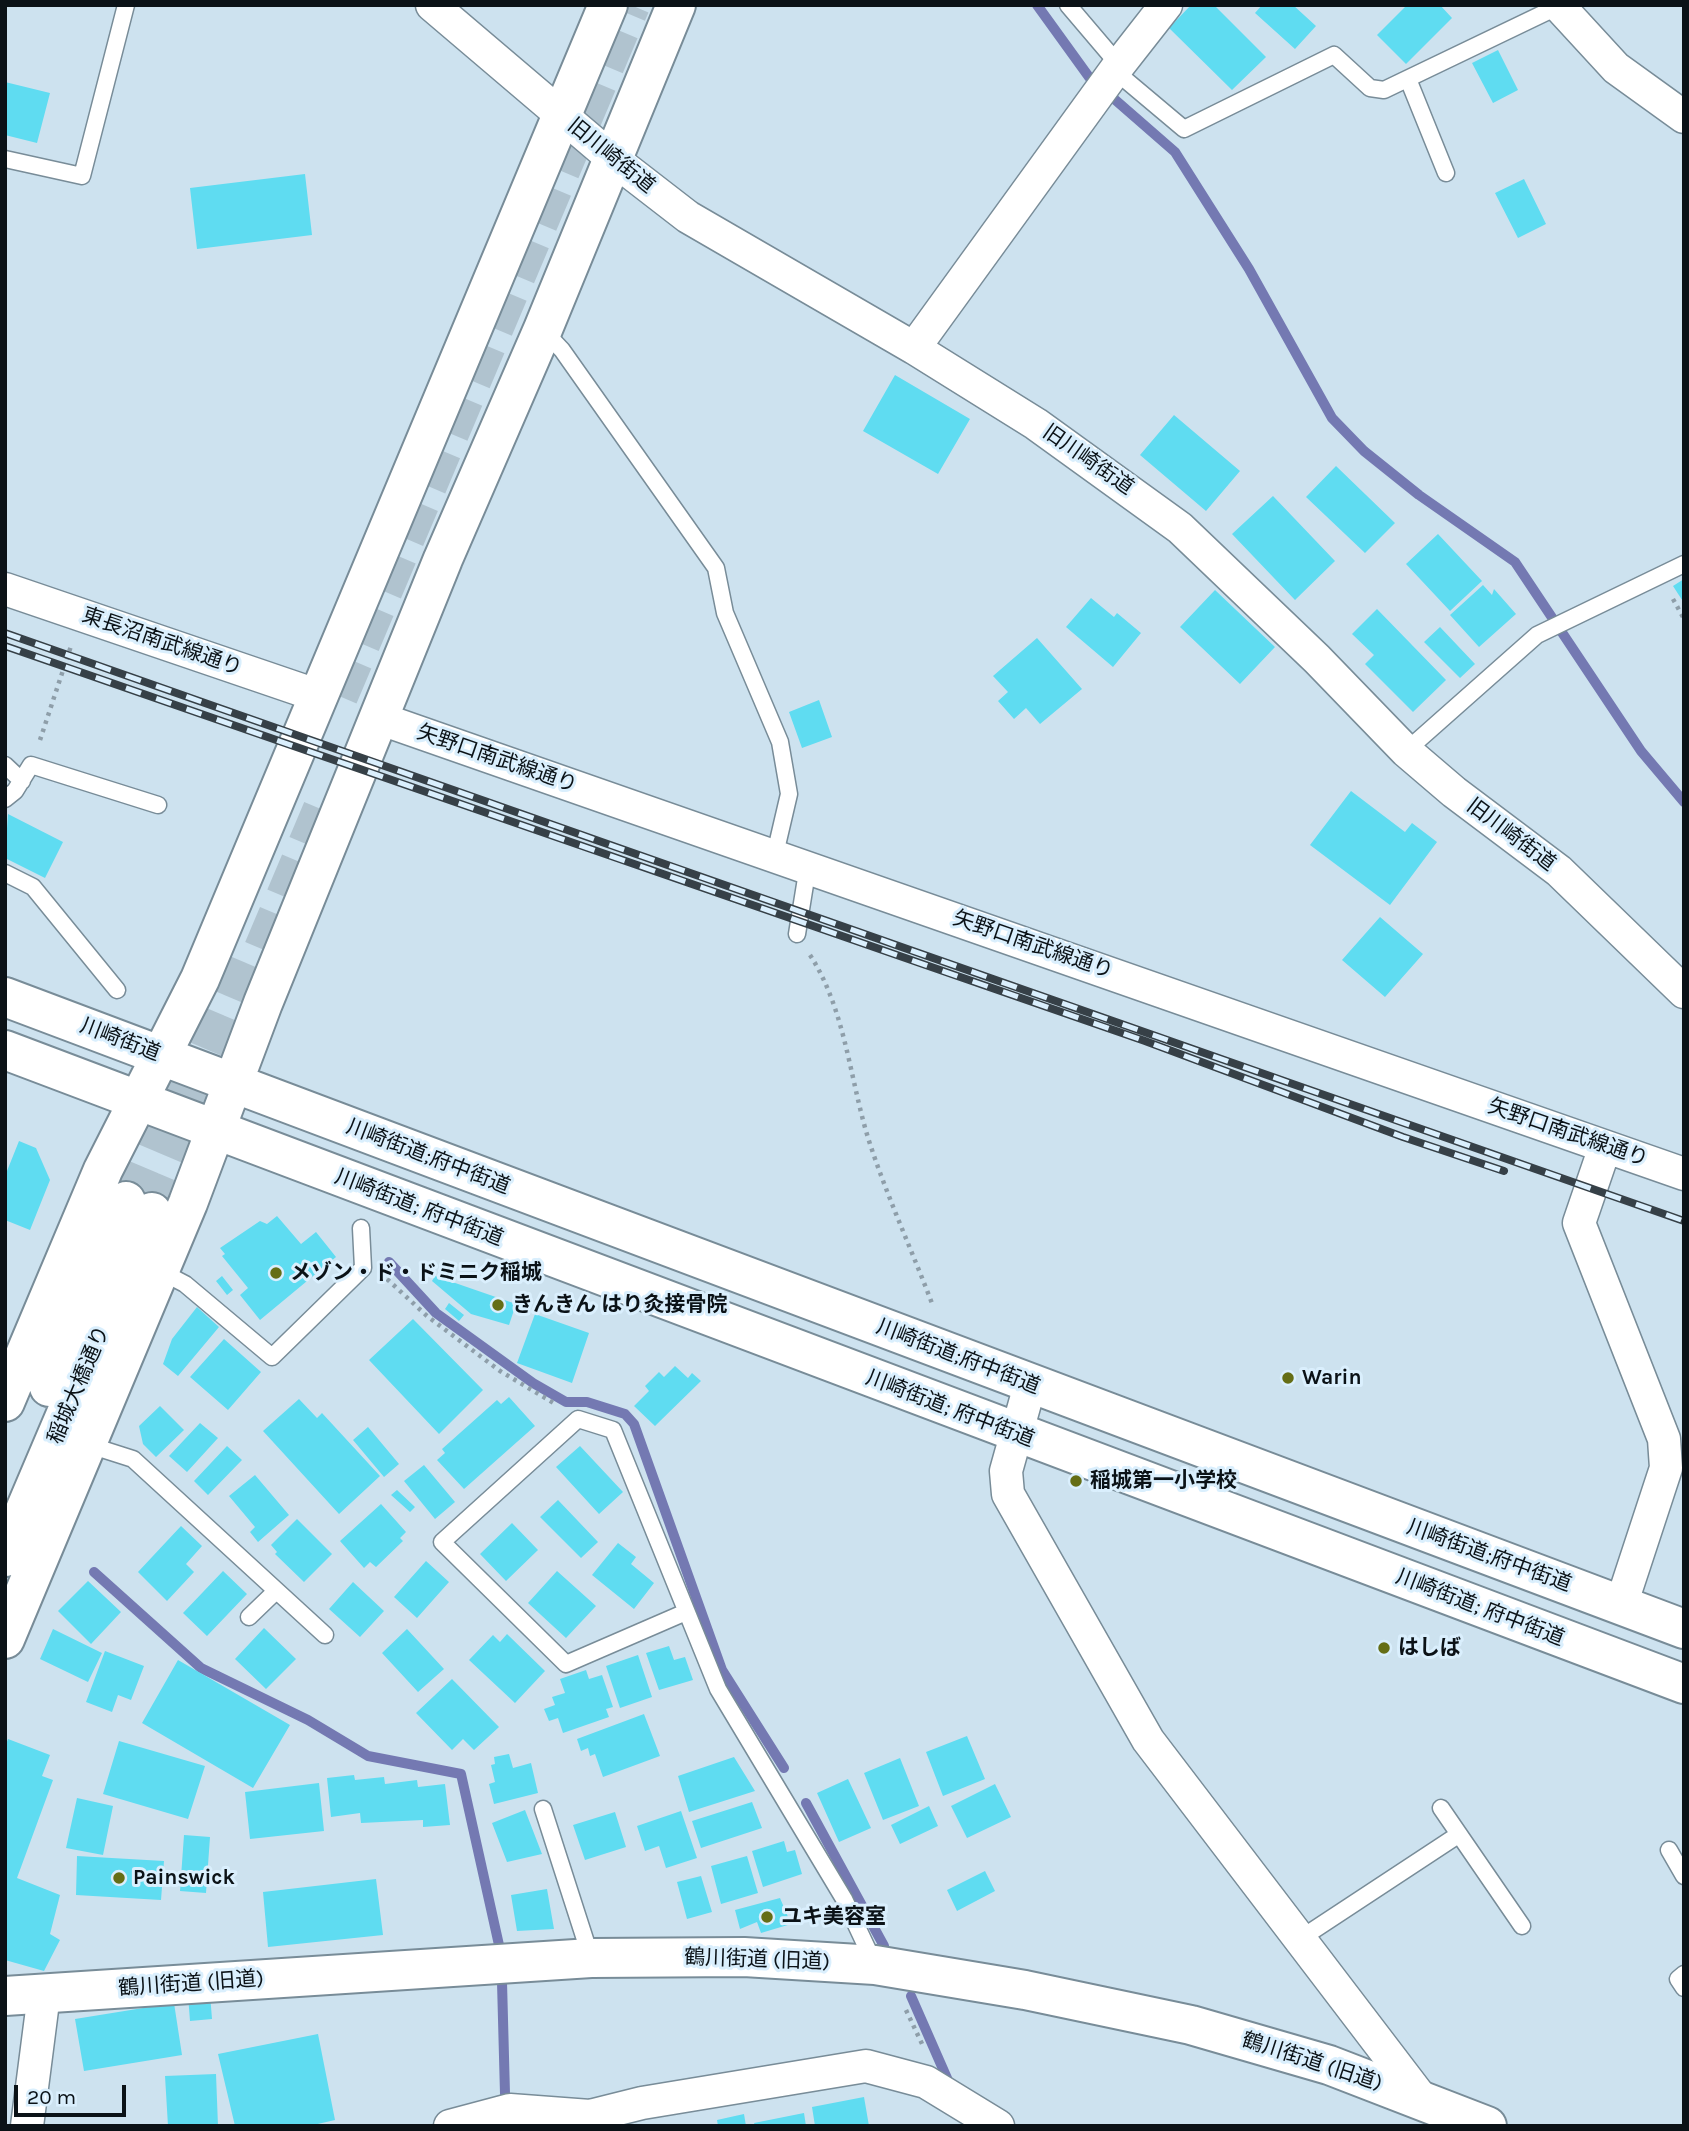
<!DOCTYPE html>
<html>
<head>
<meta charset="utf-8">
<style>
	body { margin:0 }
	#map { position:relative; width:1689px; height:2131px; overflow:hidden; background:#cde2ef; font-family:Karla,sans-serif }
	canvas { display:block }
	.frame { position:absolute; inset:0; border:7px solid #0b1217; pointer-events:none }
	.scale { position:absolute; left:14px; top:2085px; width:112px; height:32px; box-sizing:border-box; border:4px solid #0b1217; border-top:0; padding-left:9px; font-size:21px; line-height:24px; white-space:nowrap; color:#0b1217; -webkit-text-stroke:5px #daeffd; paint-order:stroke }
</style>
</head>
<body>
<div id="map">
<canvas width="1689" height="2131"></canvas>
<div class="frame"></div>
<div class="scale">20 m</div>
</div>
<script>
const ctx = document.querySelector('canvas').getContext('2d');
ctx.lineJoin = 'round';
function strokePath(path, color, width, dash) { ctx.strokeStyle = color; ctx.lineWidth = width; ctx.lineCap = dash ? 'butt' : 'round'; ctx.setLineDash(dash || []); ctx.stroke(path); }
function paint(path, color) { ctx.fillStyle = color; ctx.fill(path, 'evenodd'); }
function write(font, color, halo, rows, align = 'center') {
  ctx.font = font + ' Karla,"Noto Sans JP",sans-serif'; ctx.lineWidth = 6; ctx.setLineDash([]); ctx.textBaseline = 'middle'; ctx.strokeStyle = halo; ctx.fillStyle = color; for (const [text, x, y, turn = 0] of rows) {
    ctx.save(); ctx.translate(x, y); ctx.rotate((+turn || 0) * Math.PI / 180); ctx.textAlign = isNaN(turn) ? turn : align; if (halo) ctx.strokeText(text, 0, 0); ctx.fillText(text, 0, 0); ctx.restore();
  }
}
const stream = new Path2D(`
	M1037,5L1089,77L1175,152L1249,269L1332,418L1364,451L1419,495L1515,562L1641,751L1684,802
	M389,1262L436,1313L533,1383L566,1402H587L625,1414L634,1424L722,1670L784,1768
	M94,1572L201,1668L308,1720L368,1756L461,1774L499,1945
	M806,1803L884,1946
	M502,1982L505,2094
	M911,1996L950,2085`);
const building = new Path2D(`
	M1191,5H1214L1266,57L1232,90L1169,28Z
	M1262,5H1293L1316,26L1295,49L1255,13Z
	M1407,5H1440L1452,18L1406,64L1377,35Z
	M1498,50L1518,90L1493,103L1472,63Z
	M5,82L50,93L37,143L5,135Z
	M305,174L312,235L197,249L190,188Z
	M1524,179L1546,224L1518,238L1495,193Z
	M895,375L970,419L938,474L863,431Z
	M1174,415L1240,471L1206,511L1140,455Z
	M1336,466L1395,523L1365,553L1306,497Z
	M1273,496L1335,561L1295,600L1232,534Z
	M1438,534L1482,581L1450,611L1406,564Z
	M1684,579V603L1673,586Z
	M1483,585L1492,595L1494,589L1516,614L1479,647L1450,615Z
	M1215,590L1275,647L1240,684L1180,627Z
	M1091,598L1114,617L1117,613L1141,633L1113,667L1066,627Z
	M1377,609L1446,680L1413,712L1365,664L1374,655L1352,634Z
	M1440,627L1475,664L1460,678L1424,642Z
	M1037,638L1082,689L1040,724L1026,708L1014,719L998,701L1008,692L993,676Z
	M819,700L832,737L802,748L789,712Z
	M1351,791L1405,832L1412,823L1437,842L1390,905L1310,845Z
	M8,814L63,842L45,878L5,858Z
	M1380,917L1423,954L1385,997L1342,960Z
	M19,1141L36,1148L50,1180L30,1230L5,1220V1176Z
	M277,1216L301,1244L316,1232L336,1257L260,1320L240,1295L248,1288L222,1256L225,1254L220,1248L260,1221L267,1224Z
	M222,1276L233,1290L227,1295L216,1281Z
	M435,1276L516,1304L509,1325L471,1314L432,1281Z
	M449,1303L464,1315L459,1321L445,1309Z
	M197,1307L219,1327L178,1376L163,1364L172,1339Z
	M535,1314L589,1333L572,1383L517,1363Z
	M413,1319L483,1390L439,1434L369,1360Z
	M224,1339L261,1372L228,1410L190,1377Z
	M675,1366L688,1378L692,1373L701,1381L655,1426L634,1406L649,1391L645,1386L659,1372L664,1377Z
	M509,1397L535,1426L464,1489L437,1460L445,1453L442,1449L497,1400L501,1404Z
	M299,1399L317,1418L322,1413L380,1476L339,1514L263,1431Z
	M160,1406L184,1430L156,1457L143,1444L139,1426Z
	M200,1423L218,1438L187,1472L169,1456Z
	M368,1427L399,1464L384,1477L353,1440Z
	M227,1446L242,1460L208,1495L194,1481Z
	M580,1446L623,1492L599,1514L556,1467Z
	M424,1465L455,1502L435,1519L404,1481Z
	M255,1475L289,1515L258,1542L250,1532L255,1527L229,1496Z
	M397,1490L415,1507L410,1512L391,1495Z
	M558,1500L598,1542L581,1558L540,1517Z
	M381,1504L406,1532L400,1538L403,1541L376,1567L370,1562L364,1568L340,1541Z
	M297,1519L332,1554L304,1582L275,1554L277,1552L271,1545Z
	M512,1523L538,1550L506,1581L480,1554Z
	M181,1526L202,1546L186,1564L194,1572L167,1601L138,1572Z
	M618,1543L636,1557L631,1564L654,1583L634,1609L592,1575Z
	M426,1561L449,1582L417,1618L394,1597Z
	M223,1571L247,1594L207,1636L183,1613Z
	M557,1571L596,1606L566,1638L528,1603Z
	M88,1581L121,1612L91,1644L58,1611Z
	M353,1582L384,1611L360,1637L329,1609Z
	M264,1628L296,1659L266,1689L235,1659Z
	M53,1629L102,1653L88,1682L40,1659Z
	M407,1629L444,1669L418,1692L382,1653Z
	M507,1634L545,1671L515,1703L469,1660L493,1635L500,1642Z
	M669,1646L674,1660L685,1657L693,1680L659,1690L646,1653Z
	M105,1651L144,1666L131,1700L118,1695L112,1712L86,1702Z
	M638,1655L652,1697L620,1708L606,1666Z
	M178,1660L290,1725L253,1788L142,1723Z
	M586,1670L589,1679L602,1675L613,1707L606,1709L609,1717L563,1733L558,1718L549,1721L544,1709L555,1705L552,1697L565,1693L560,1679Z
	M452,1679L499,1727L474,1750L463,1739L452,1750L416,1713Z
	M644,1714L660,1756L603,1777L595,1754L590,1756L588,1748L581,1751L577,1739Z
	M967,1736L985,1779L943,1796L926,1752Z
	M8,1739L50,1755L42,1776L53,1780L17,1878L60,1895L50,1934L60,1940L44,1971L5,1960V1747Z
	M119,1741L205,1766L188,1819L103,1794Z
	M509,1754L513,1768L531,1763L538,1793L494,1804L489,1784L495,1782L491,1765L495,1764L494,1757Z
	M734,1757L755,1791L689,1812L678,1776Z
	M900,1758L919,1806L883,1820L864,1773Z
	M354,1775L355,1780L384,1777L385,1784L417,1780L418,1787L445,1784L450,1825L423,1827V1820L361,1823L360,1813L331,1817L327,1778Z
	M848,1779L871,1828L839,1842L817,1793Z
	M319,1783L324,1831L250,1839L245,1792Z
	M995,1784L1011,1817L967,1838L951,1806Z
	M77,1798L113,1806L103,1855L66,1848Z
	M752,1802L762,1828L701,1848L692,1821Z
	M929,1806L938,1826L900,1844L891,1825Z
	M525,1810L542,1854L507,1862L492,1823Z
	M681,1811L697,1858L666,1868L659,1846L645,1851L637,1826Z
	M615,1812L626,1847L585,1860L573,1825Z
	M184,1835L210,1837L206,1893L180,1891Z
	M784,1841L787,1852L795,1850L802,1874L763,1887L752,1851Z
	M77,1856L164,1861L161,1900L76,1895Z
	M747,1856L758,1893L721,1904L711,1866Z
	M985,1871L995,1891L957,1911L947,1890Z
	M701,1876L712,1912L687,1919L677,1882Z
	M376,1879L383,1935L268,1947L263,1892Z
	M547,1889L554,1929L517,1931L511,1895Z
	M780,1898L791,1924L761,1933L757,1922L740,1929L735,1910Z
	M210,1994L212,2019L190,2021L188,1995Z
	M174,2003L182,2055L84,2071L75,2019Z
	M318,2034L335,2120L309,2126H235L218,2054Z
	M216,2074L218,2126H168L165,2076Z
	M864,2097L869,2126H815L812,2107Z
	M804,2113L806,2126H755L754,2123Z
	M744,2114L746,2126H718L717,2120Z`);
const primaryTunnel = new Path2D(`
	M339,696L631,5
	M126,1201L231,952
	M152,1212L324,804`);
const path = new Path2D(`
	M1673,599L1684,619
	M40,740L71,646
	M810,955C847,1012 850,1085 871,1147C889,1201 913,1253 933,1306
	M387,1279L427,1316L500,1371L557,1405
	M906,2010L923,2046`);
const service = new Path2D(`
	M1068,5L1119,65
	M1115,71L1184,129L1334,55L1370,88L1384,90L1559,6
	M1408,79L1446,173
	M5,159L82,176L126,5
	M544,331L562,350L716,568L725,613L780,742L789,794L775,854
	M1406,751L1537,635L1684,564
	M5,765L22,781
	M5,799L15,791L31,765L158,805
	M5,873L33,887L117,990
	M797,934L808,866
	M160,1271L185,1284L272,1357L363,1268L361,1228
	M86,1444L133,1459L325,1635
	M686,1612L566,1664L442,1542L578,1419L613,1430L718,1689L844,1899L874,1963
	M249,1617L276,1591
	M1441,1808L1522,1926
	M543,1809L591,1958
	M1669,1850L1684,1876
	M1300,1939L1458,1835
	M1684,1974L1678,1979L1684,1988`);
const minor = new Path2D(`
	M432,5L613,159L688,217L914,348L1036,424L1180,528L1317,659L1406,751L1454,792L1559,871L1684,992
	M1558,5L1616,68L1684,117
	M914,348L1119,65L1166,5
	M5,589L319,696
	M381,719L1684,1174
	M1605,1147L1579,1223L1664,1439L1666,1468L1621,1605
	M1030,1385L1006,1471L1008,1494L1148,1740L1421,2098
	M27,2126L44,1994
	M450,2126L510,2110L590,2116L642,2103L866,2066L926,2082L998,2126`);
const primary = new Path2D(`
	M5,997L1684,1629
	M5,1050L1684,1684
	M49,1387L126,1201
	M5,1402L103,1170L200,979L608,5
	M5,1557L152,1212
	M5,1639L188,1203L263,1003L443,559L543,329L676,5
	M5,1996L591,1958L744,1957L875,1965L1025,1990L1191,2025L1329,2065L1487,2126`);
const rail = new Path2D(`
	M5,633L1684,1221
	M5,646L1145,1041L1403,1137L1504,1171`);
const markers = [
	[276,1273,7,"#656e16"],
	[498,1305,7,"#656e16"],
	[1288,1378,7,"#656e16"],
	[1076,1481,7,"#656e16"],
	[1384,1648,7,"#656e16"],
	[119,1878,7,"#656e16"],
	[767,1917,7,"#656e16"]
];
const streetNames = [
	["旧川崎街道",611,156,39],
	["旧川崎街道",1088,460,35],
	["東長沼南武線通り",162,642,19],
	["矢野口南武線通り",497,759,19],
	["旧川崎街道",1511,835,37],
	["矢野口南武線通り",1033,945,19],
	["川崎街道",120,1040,21],
	["矢野口南武線通り",1568,1133,19],
	["川崎街道;府中街道",428,1157,21],
	["川崎街道; 府中街道",419,1208,21],
	["川崎街道;府中街道",958,1357,21],
	["稲城大橋通り",79,1385,-67],
	["川崎街道; 府中街道",950,1409,21],
	["川崎街道;府中街道",1489,1556,20],
	["川崎街道; 府中街道",1480,1608,21],
	["鶴川街道 (旧道)",757,1960,2],
	["鶴川街道 (旧道)",191,1984,-4],
	["鶴川街道 (旧道)",1312,2062,18]
];
const poiNames = [
	["メゾン・ド・ドミニク稲城",290,1273],
	["きんきん はり灸接骨院",512,1305],
	["Warin",1302,1378],
	["稲城第一小学校",1090,1481],
	["はしば",1398,1648],
	["Painswick",133,1878],
	["ユキ美容室",781,1917]
];
strokePath(stream, '#7479b2', 10);
paint(building, '#5fdcf1');
strokePath(primaryTunnel, '#b0c3cf', 38, [38, 19]);
strokePath(service, '#788c98', 19);
strokePath(minor, '#788c98', 35);
strokePath(primary, '#788c98', 42);
strokePath(path, '#8e9ea9', 4.5, [3.5, 5]);
strokePath(service, '#fff', 16);
strokePath(minor, '#fff', 32);
strokePath(primary, '#fff', 38);
strokePath(rail, '#364047', 8);
strokePath(rail, '#daeffd', 5, [16]);
for (const [x, y, r, color] of markers) { const dot = new Path2D(); dot.arc(x, y, r, 0, 2 * Math.PI); ctx.fillStyle = color; ctx.fill(dot); strokePath(dot, '#daeffd', 2.5); }
write('21px', '#0b1217', '#daeffd', streetNames);
write('bold 21px', '#0b1217', '#daeffd', poiNames, 'left');
</script>
</body>
</html>
